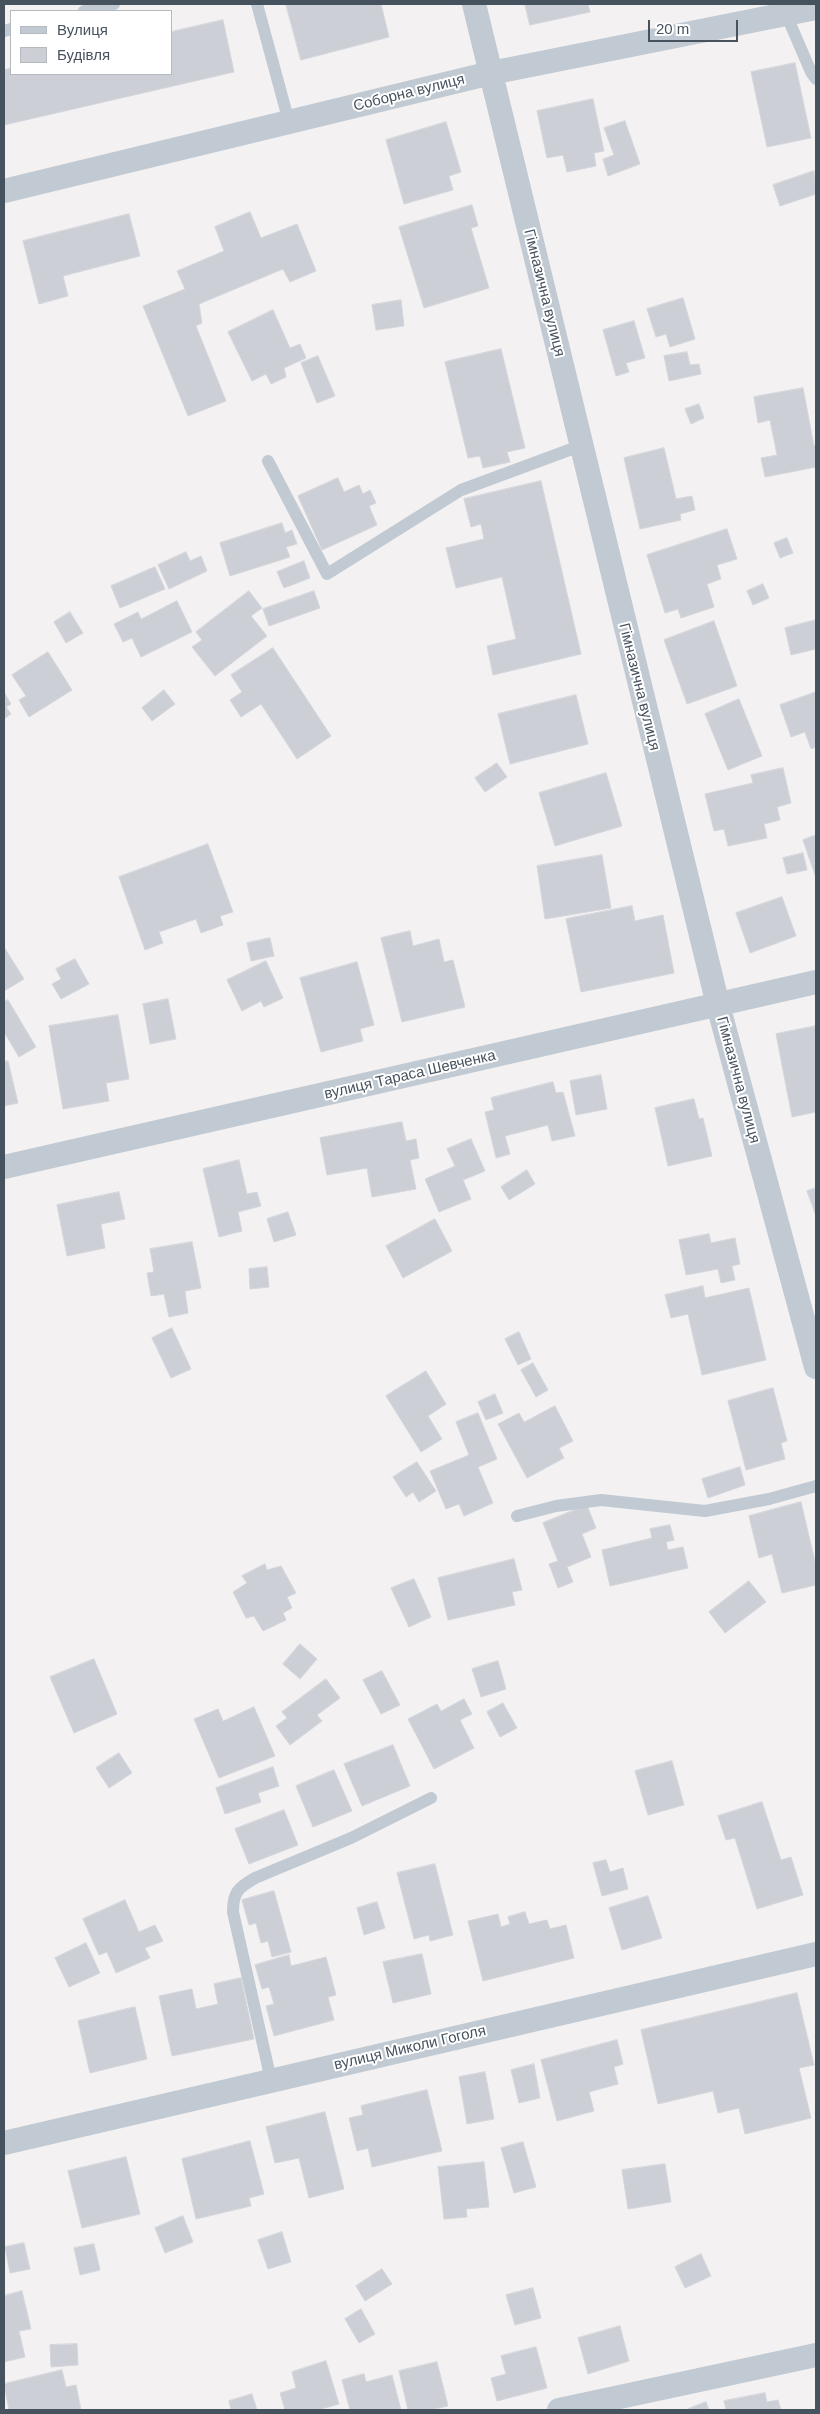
<!DOCTYPE html>
<html>
<head>
<meta charset="utf-8">
<style>
	body { margin:0 }
	#map { position:relative; width:820px; height:2414px; overflow:hidden; background:#f3f1f1; font-family:Arial,sans-serif }
	canvas { display:block }
	.frame { position:absolute; inset:0; border:5px solid #47525f; pointer-events:none }
	.legend { position:absolute; left:10px; top:10px; width:162px; height:65px; box-sizing:border-box; background:#fff; border:1px solid #b5babf; margin:0; padding:6px 9px; list-style:none; font-size:15px; color:#47525f }
	.legend li { display:flex; align-items:center; gap:10px; height:25px }
	.legend b { width:25px; border:1px solid #b5babf }
	.scale { position:absolute; left:648px; top:20px; width:90px; height:22px; box-sizing:border-box; border:2px solid #47525f; border-top:0; padding-left:6px; font-size:15px; line-height:18px; white-space:nowrap; color:#47525f; -webkit-text-stroke:4px #fff; paint-order:stroke }
</style>
</head>
<body>
<div id="map">
<canvas width="820" height="2414"></canvas>
<div class="frame"></div>
<ul class="legend">
<li><b style="height:6px;background:#c1cad3"></b>Вулиця</li>
<li><b style="height:14px;background:#cccfd5"></b>Будівля</li>
</ul>
<div class="scale">20 m</div>
</div>
<script>
const ctx = document.querySelector('canvas').getContext('2d');
ctx.lineJoin = 'round';
function paint(path, color) { ctx.fillStyle = color; ctx.fill(path, 'evenodd'); }
function strokePath(path, color, width, dash) { ctx.strokeStyle = color; ctx.lineWidth = width; ctx.lineCap = dash ? 'butt' : 'round'; ctx.setLineDash(dash || []); ctx.stroke(path); }
function write(font, color, halo, rows, align = 'center') {
  ctx.font = font + ' Arial,sans-serif'; ctx.lineWidth = 4; ctx.setLineDash([]); ctx.textBaseline = 'middle'; ctx.strokeStyle = halo; ctx.fillStyle = color; for (const [text, x, y, turn = 0] of rows) {
    ctx.save(); ctx.translate(x, y); ctx.rotate((+turn || 0) * Math.PI / 180); ctx.textAlign = isNaN(turn) ? turn : align; if (halo) ctx.strokeText(text, 0, 0); ctx.fillText(text, 0, 0); ctx.restore();
  }
}
const building = new Path2D(`
	M286,4H381L389,37L301,60Z
	M525,4H588L590,12L530,25Z
	M223,20L234,72L4,125V70L11,68V74H171V32Z
	M795,63L811,138L767,147L751,72Z
	M593,99L604,151L594,153L596,166L567,172L563,155L547,158L537,111Z
	M625,121L640,164L608,176L603,159L614,155L604,128Z
	M446,122L461,172L449,176L453,190L404,204L386,140Z
	M814,171L816,194L780,206L773,185Z
	M472,205L478,226L471,228L489,288L424,308L399,227Z
	M250,212L261,238L297,224L316,271L290,282L283,269L199,304L202,323L196,326L226,401L188,416L143,306L185,289L177,271L224,251L215,227Z
	M129,214L140,256L63,276L68,296L39,304L23,241Z
	M683,298L695,339L670,347L666,334L656,337L647,309Z
	M401,300L404,326L376,330L372,305Z
	M273,310L290,348L300,344L306,358L284,368L286,377L271,384L266,374L252,381L228,332Z
	M634,321L645,358L626,363L629,372L616,376L603,330Z
	M501,349L525,448L507,452L510,462L483,468L480,456L468,458L445,362Z
	M687,352L690,365L699,364L701,374L669,381L664,356Z
	M318,356L335,396L317,403L301,363Z
	M803,388L814,446L816,445V467L765,477L761,458L777,455L770,420L758,423L754,397Z
	M699,404L704,418L691,424L685,409Z
	M664,448L676,499L692,496L695,510L680,514L681,520L640,529L624,458Z
	M338,478L344,492L359,485L363,494L370,490L376,503L369,506L377,525L322,550L298,496Z
	M541,481L581,654L493,675L487,646L516,639L502,577L456,588L446,548L484,539L481,524L471,527L464,499Z
	M282,523L285,533L292,530L297,544L286,547L290,557L230,576L220,543Z
	M727,529L737,559L717,565L721,579L707,584L714,607L681,618L678,609L665,613L647,555Z
	M787,538L793,553L780,558L774,543Z
	M186,552L190,561L201,556L207,571L169,589L158,565Z
	M304,561L310,578L284,588L277,572Z
	M155,567L165,589L120,608L111,586Z
	M763,584L769,598L753,605L747,591Z
	M249,591L262,608L251,616L267,636L215,676L192,647L202,640L196,632Z
	M314,591L320,608L269,626L263,609Z
	M177,601L192,632L141,657L132,638L123,642L114,624L138,612L141,619Z
	M70,612L83,633L66,643L54,622Z
	M816,620V649L791,655L785,628Z
	M714,621L737,686L687,704L664,640Z
	M273,648L331,736L297,759L261,704L241,717L230,700L242,692L231,675Z
	M48,652L72,690L29,717L19,700L26,696L12,675Z
	M164,690L175,704L152,721L142,708Z
	M4,692L11,704L6,707L11,714L4,719Z
	M816,692V747L811,749L805,732L791,737L780,705Z
	M576,695L588,744L510,764L498,714Z
	M739,699L762,756L728,770L705,714Z
	M497,763L507,777L485,792L475,778Z
	M783,768L791,803L777,807L780,820L764,824L767,838L728,846L724,829L714,831L705,794L753,783L751,775Z
	M606,773L622,826L555,846L539,793Z
	M816,835V878L803,840Z
	M208,844L233,912L220,916L223,925L201,933L196,919L159,932L163,943L145,950L119,877Z
	M803,853L807,870L787,874L783,858Z
	M602,855L611,908L545,919L537,866Z
	M782,897L796,936L750,953L736,913Z
	M632,906L635,921L663,915L674,973L581,992L566,919Z
	M410,931L413,946L439,939L444,962L453,960L465,1007L402,1022L381,938Z
	M270,938L274,956L251,961L247,943Z
	M4,947L24,979L4,991Z
	M75,959L89,984L61,999L52,984L61,979L56,969Z
	M266,961L283,998L264,1007L261,1001L242,1011L227,980Z
	M357,962L374,1025L360,1029L363,1041L321,1052L300,978Z
	M168,999L176,1039L150,1044L143,1004Z
	M8,1000L36,1047L19,1057L4,1032V1002Z
	M118,1015L129,1079L106,1083L109,1101L63,1109L49,1026Z
	M816,1026V1112L792,1117L776,1034Z
	M8,1061L18,1103L4,1106V1062Z
	M601,1075L607,1109L576,1115L570,1081Z
	M553,1082L556,1093L563,1092L575,1136L552,1141L548,1125L505,1136L510,1154L496,1158L485,1112L494,1110L491,1098Z
	M694,1099L699,1119L703,1118L712,1156L668,1166L655,1108Z
	M402,1122L406,1141L416,1139L419,1158L410,1160L416,1189L372,1197L367,1168L327,1175L320,1138Z
	M471,1139L485,1171L463,1180L471,1199L439,1212L425,1179L455,1166L447,1149Z
	M239,1160L247,1194L257,1192L261,1206L238,1212L242,1231L219,1237L203,1169Z
	M527,1170L535,1184L509,1200L501,1187Z
	M816,1188V1216L807,1191Z
	M119,1192L125,1219L101,1224L105,1248L67,1256L57,1205Z
	M288,1212L296,1235L274,1242L267,1219Z
	M435,1219L452,1251L403,1278L386,1246Z
	M709,1234L711,1243L735,1238L740,1264L732,1266L735,1280L721,1283L718,1269L686,1275L679,1240Z
	M192,1242L201,1288L185,1291L188,1313L169,1317L164,1294L151,1296L147,1273L154,1272L150,1249Z
	M267,1267L269,1287L250,1289L249,1269Z
	M703,1286L705,1298L749,1288L766,1360L702,1375L688,1314L671,1318L665,1295Z
	M172,1328L191,1369L171,1378L152,1338Z
	M519,1332L531,1359L518,1365L505,1339Z
	M533,1363L548,1390L536,1397L521,1370Z
	M426,1371L446,1404L428,1416L442,1439L421,1452L386,1396Z
	M773,1388L787,1441L781,1443L785,1459L746,1470L728,1401Z
	M495,1394L503,1413L486,1420L478,1402Z
	M555,1406L573,1441L559,1448L564,1458L527,1478L498,1424L519,1413L524,1422Z
	M478,1413L497,1459L478,1467L493,1503L464,1516L459,1504L446,1509L430,1471L469,1455L456,1422Z
	M417,1462L436,1491L419,1502L413,1492L406,1497L393,1477Z
	M740,1467L745,1485L708,1498L702,1479Z
	M801,1502L816,1566V1585L782,1593L772,1554L759,1558L749,1516Z
	M587,1505L596,1528L582,1534L591,1557L567,1567L573,1582L558,1588L549,1564L558,1561L543,1523Z
	M670,1525L674,1540L666,1542L668,1550L683,1547L688,1568L610,1586L602,1550L652,1538L650,1529Z
	M514,1559L522,1590L512,1592L515,1605L448,1620L438,1578Z
	M265,1564L267,1570L281,1566L296,1593L287,1597L292,1608L283,1613L286,1620L263,1631L254,1616L246,1618L233,1592L247,1583L242,1576Z
	M414,1579L431,1617L409,1627L391,1588Z
	M749,1581L766,1602L725,1633L709,1612Z
	M300,1644L317,1659L300,1679L283,1664Z
	M94,1659L117,1714L74,1733L50,1677Z
	M498,1661L506,1689L481,1697L472,1669Z
	M382,1671L400,1705L381,1714L363,1680Z
	M326,1679L340,1698L317,1715L322,1721L290,1745L276,1726L287,1718L282,1712Z
	M464,1699L472,1714L460,1720L474,1748L434,1769L408,1719L437,1704L441,1711Z
	M503,1703L517,1728L500,1737L487,1712Z
	M254,1707L275,1756L219,1778L194,1719L218,1709L223,1721Z
	M393,1745L410,1786L362,1806L344,1764Z
	M119,1753L132,1773L109,1788L96,1768Z
	M672,1761L684,1805L648,1815L635,1771Z
	M273,1767L279,1786L258,1793L261,1802L225,1814L216,1788Z
	M334,1770L352,1811L313,1827L296,1786Z
	M762,1802L781,1860L791,1857L803,1895L757,1909L735,1838L726,1840L718,1816Z
	M284,1810L298,1845L249,1864L235,1829Z
	M606,1860L610,1872L623,1868L628,1889L602,1896L593,1863Z
	M435,1864L453,1935L430,1941L429,1935L414,1939L397,1873Z
	M274,1891L291,1952L272,1957L268,1941L261,1943L256,1923L249,1925L242,1900Z
	M648,1896L662,1938L622,1950L609,1908Z
	M125,1900L139,1932L155,1925L163,1941L145,1948L150,1958L116,1973L107,1952L99,1955L83,1919Z
	M377,1902L385,1928L364,1935L357,1908Z
	M525,1912L529,1924L547,1920L550,1929L566,1925L574,1958L483,1981L468,1921L498,1914L501,1927L510,1924L508,1917Z
	M86,1943L100,1973L69,1987L55,1958Z
	M422,1954L431,1994L393,2003L383,1962Z
	M289,1955L291,1966L326,1957L336,1995L328,1997L334,2020L274,2036L266,2006L274,2004L269,1987L262,1989L255,1965Z
	M241,1978L254,2039L172,2056L159,1996L192,1989L196,2009L218,2004L214,1984Z
	M797,1993L814,2065L799,2068L811,2118L745,2134L739,2108L718,2113L713,2091L658,2104L641,2030Z
	M135,2007L147,2059L90,2073L78,2021Z
	M617,2040L623,2064L614,2067L618,2084L589,2092L594,2111L557,2121L541,2060Z
	M534,2064L540,2098L519,2103L511,2070Z
	M485,2072L494,2119L467,2124L459,2077Z
	M427,2090L442,2151L372,2167L368,2148L357,2151L349,2118L363,2115L361,2106Z
	M325,2112L344,2189L309,2198L299,2158L275,2163L266,2127Z
	M250,2141L264,2194L249,2198L251,2206L196,2219L182,2159Z
	M523,2142L536,2187L514,2193L501,2148Z
	M126,2157L140,2214L82,2228L68,2171Z
	M484,2162L489,2207L466,2209L467,2217L444,2219L438,2167Z
	M665,2164L671,2202L628,2209L622,2170Z
	M183,2216L193,2242L165,2253L155,2228Z
	M282,2232L291,2262L268,2269L258,2240Z
	M24,2243L30,2269L10,2273L5,2247Z
	M94,2244L100,2270L80,2275L74,2248Z
	M701,2254L711,2276L685,2288L675,2267Z
	M382,2269L392,2284L365,2301L356,2286Z
	M533,2288L541,2318L515,2325L506,2295Z
	M22,2291L31,2329L19,2331L25,2357L4,2362V2296Z
	M361,2309L375,2334L359,2343L345,2319Z
	M620,2326L629,2361L588,2374L578,2338Z
	M77,2344L78,2365L51,2367L50,2345Z
	M536,2347L547,2388L497,2401L491,2378L506,2374L501,2356Z
	M326,2361L339,2404L318,2410H285L280,2393L296,2388L292,2372Z
	M437,2362L448,2406L429,2410H408L399,2371Z
	M62,2370L66,2387L76,2385L81,2410H9L4,2384Z
	M364,2374L366,2382L392,2375L401,2410H350L342,2380Z
	M765,2393L767,2402L778,2400L781,2410H726L724,2401Z
	M252,2394L257,2410H231L229,2401Z
	M706,2402L709,2410H689L688,2409Z`);
const service = new Path2D(`
	M257,4L289,122
	M84,11L114,4
	M786,14L811,72L816,79
	M4,31L11,29
	M268,461L327,574L461,490L580,446
	M517,1516L556,1506L601,1500L705,1511L769,1499L816,1486
	M271,2080L233,1912C233,1892 238,1888 255,1878L351,1838L431,1798`);
const minor = new Path2D(`
	M474,4L718,1005L816,1367
	M4,191L491,73L816,8
	M4,1167L816,982
	M4,2143L816,1954
	M559,2410L816,2355`);
const streetNames = [
	["Соборна вулиця",409,93,-14],
	["Гімназична вулиця",544,293,76],
	["Гімназична вулиця",639,687,76],
	["вулиця Тараса Шевченка",410,1075,-13],
	["Гімназична вулиця",738,1080,75],
	["вулиця Миколи Гоголя",410,2048,-13]
];
paint(building, '#cccfd5');
strokePath(building, '#d4d6dc', 1);
strokePath(service, '#c1cad3', 12);
strokePath(minor, '#c1cad3', 24);
write('15px', '#47525f', '#fff', streetNames);
</script>
</body>
</html>
